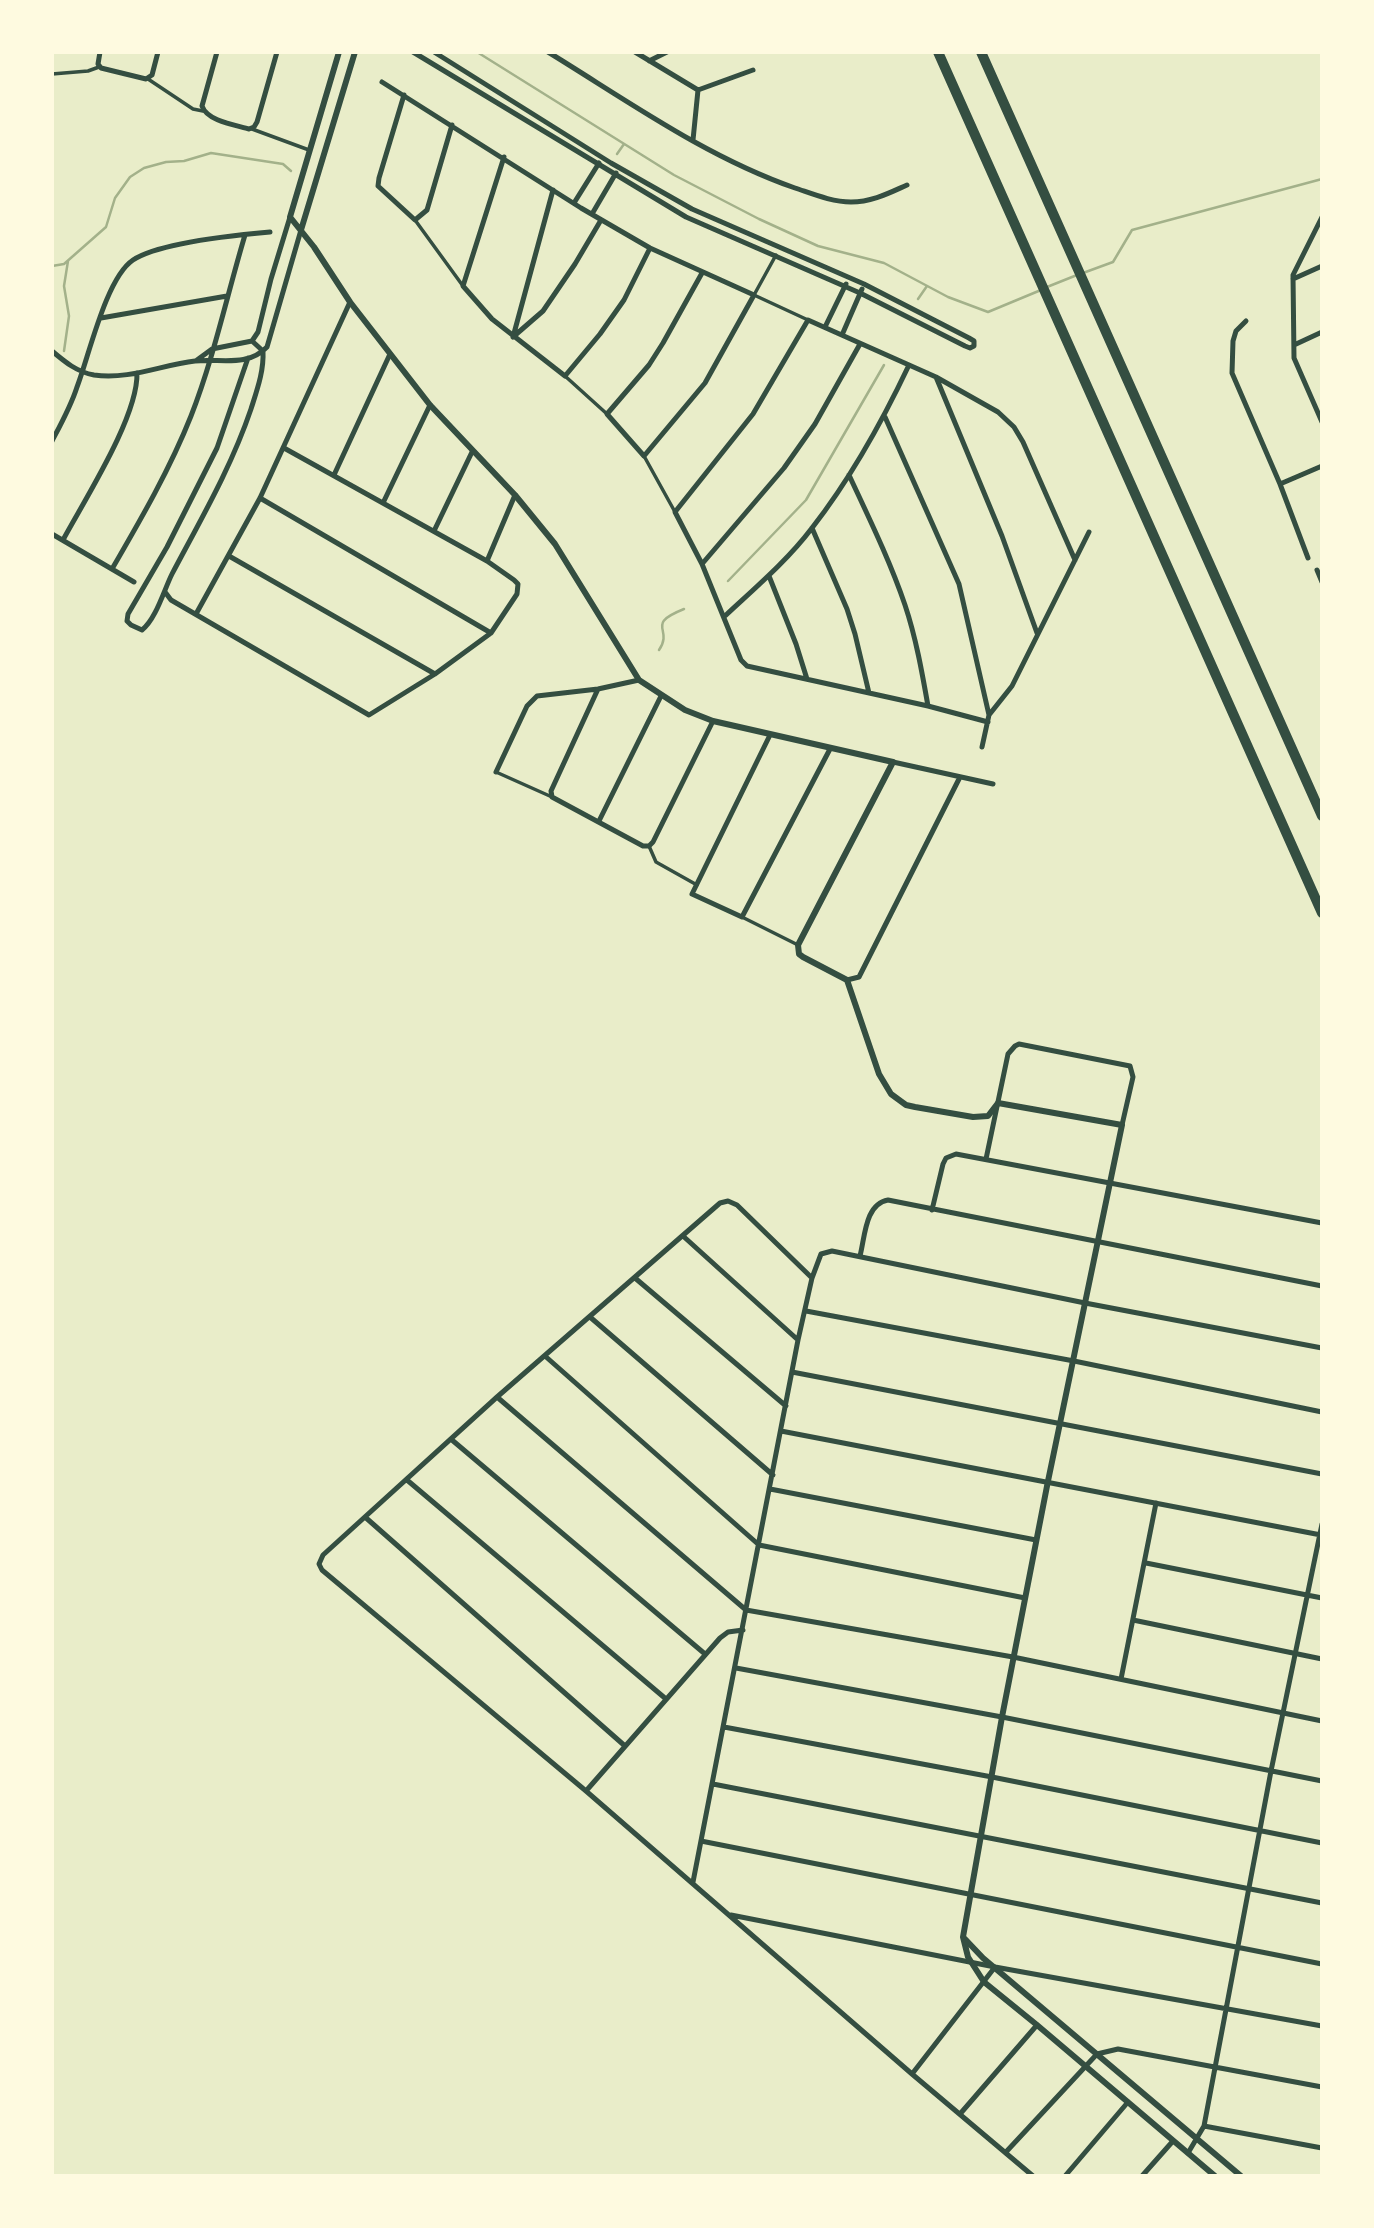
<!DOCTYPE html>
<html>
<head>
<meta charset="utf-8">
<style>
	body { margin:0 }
	#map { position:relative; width:1374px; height:2228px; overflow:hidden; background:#e9edc9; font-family:"Noto Sans",sans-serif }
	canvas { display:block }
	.frame { position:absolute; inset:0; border:54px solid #fefae0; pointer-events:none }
</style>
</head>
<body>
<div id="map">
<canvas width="1374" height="2228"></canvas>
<div class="frame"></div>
</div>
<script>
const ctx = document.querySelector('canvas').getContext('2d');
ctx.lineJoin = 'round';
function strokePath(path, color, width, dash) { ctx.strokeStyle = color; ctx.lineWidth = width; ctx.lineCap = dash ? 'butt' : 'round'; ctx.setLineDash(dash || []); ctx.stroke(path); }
const stream = new Path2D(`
	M477,52L674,175L759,219L818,246L884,263L948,297L988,312L1041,290
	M617,154L624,144
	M52,266L64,264L106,227L115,198L130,177L144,168L166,162L184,161L211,153L283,164L291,171
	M1083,273L1113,262L1132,230L1322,179
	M1047,287L1077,275
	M918,299L927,286
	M64,351L69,316L64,286L68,261
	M728,581L806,500L884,365
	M659,650C674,628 644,625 684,609`);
const pedestrian = new Path2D(`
	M52,74L88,71L99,67
	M148,79L193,109L203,111
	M252,129L309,150
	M415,220L463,286
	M776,255L754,295L808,320
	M565,376L607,414
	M644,456L675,512
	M496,772L552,797
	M649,846L656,862L697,885
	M742,917L798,945`);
const minor = new Path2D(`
	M100,52L98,64L101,68L146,79L152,75L158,52
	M217,52L202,106C207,121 235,125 249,129L254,127L257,122L277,52
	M413,52L686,217L860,293L965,346L970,348L974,346V341L969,338L864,284L692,209L611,163L434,52
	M548,52C628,101 706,157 795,188C813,194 832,202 851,202C872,202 889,193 907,185
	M635,52L698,90
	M649,61L667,52
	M382,82L581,208L650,248L754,295L705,383L644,456L607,414L649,365L663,343L702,273
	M698,90L753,70
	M404,95L379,178L378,186L415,220L427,210L452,125
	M693,140L698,90
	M504,157L463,286L492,319L565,376L600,334L624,300L650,248
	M574,203L599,163
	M592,214L616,173
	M1322,217L1293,275L1294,358L1322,422
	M1293,279L1322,266
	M101,318L227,296
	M1246,321L1236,331L1233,341L1232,373L1280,484L1308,558
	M825,327L846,284
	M842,335L862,289
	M513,337L553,190
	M513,337L543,311L575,264L601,220
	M252,341L258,332L271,279L290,217
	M1294,345L1322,332
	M52,351C65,362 77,372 94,375C129,380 161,365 195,361C219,358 247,368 267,347L301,230
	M248,358L217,448L167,547L128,614L127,621L131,625L142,630C156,619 164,590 172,574C201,519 231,468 251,409C257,390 264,371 263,351L252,341
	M197,360L212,349L252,341
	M936,377L1002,536L1037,633
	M885,417L959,584L989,715
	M52,441C61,424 71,406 77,387C89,356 106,278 133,260C159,243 236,235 270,232
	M334,475L390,354
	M849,475C869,518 890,561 905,605C916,638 922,672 928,706
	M1280,484L1322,466
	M260,498L491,633
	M383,503L430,405
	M812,528L847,609L855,634L869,693
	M434,531L472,452
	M52,534L134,582
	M63,540C85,499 138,417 137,373
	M229,556L435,674
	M487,561L515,495
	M702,564L784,468L815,424L860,344
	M112,569C141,519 170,469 191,416C214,357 227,295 245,235
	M1317,570L1322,582
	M769,576L796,644L807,679
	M165,592L171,600L369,715L435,674L491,633L517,594L518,584L514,580L487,561L284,448
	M196,614L260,498L350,302
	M725,616C755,588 787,561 812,528C851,478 882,422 909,365
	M598,689L551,791L552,797L643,846H649L653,842L713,721
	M988,722L928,706L747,666L741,660L702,564L675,512L753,414L808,320L936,377L998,412L1014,427L1023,442L1075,560
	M770,735L692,894L742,917L830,749
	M982,747L989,715L1012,686L1089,532
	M893,762L993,784
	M496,772L527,706L537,696L598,689L639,680
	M599,821L661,696
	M847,980L859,977L960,777
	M986,1159L1008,1054L1015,1046L1019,1044L1130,1066L1133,1077L1122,1125
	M932,1210L943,1164L946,1158L956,1154L1322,1223
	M683,1236L798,1340
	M860,1256C865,1237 865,1204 888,1200L1322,1286
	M635,1278L786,1406
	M812,1278L737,1205L728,1201L720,1203L497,1397L323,1555L319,1564L322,1570L586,1791L912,2074L1033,2176
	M806,1311L1074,1361L1322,1412
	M590,1317L773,1475
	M545,1356L759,1545L1025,1598
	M792,1372L1322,1474
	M497,1397L746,1610L1013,1657L1322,1721
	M781,1431L1321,1535
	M452,1440L705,1654
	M407,1480L666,1699
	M770,1489L1036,1540
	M365,1517L625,1746
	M1146,1563L1322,1598
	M1133,1620L1322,1659
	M736,1668L1002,1717L1322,1781
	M1121,1679L1156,1503
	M724,1727L992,1777L1322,1843
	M713,1784L1322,1903
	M586,1791L720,1638L728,1632L743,1630
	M701,1841L1322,1964
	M693,1882L798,1340L812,1278L821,1254L832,1251L1085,1303L1322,1348
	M731,1915L995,1967L1322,2026
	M912,2074L995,1967
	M960,2114L1037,2025
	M1204,2126L1322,2148
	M1006,2152L1097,2054L1118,2049L1322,2087
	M1188,2153L1204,2126L1271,1771L1322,1524
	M1065,2176L1128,2102
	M1142,2176L1173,2141`);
const tertiary = new Path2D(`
	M339,52L290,217L314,247L350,302L430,405L515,495L555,544L639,680L685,710L713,721L893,762L798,945L799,954L803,957L847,980L879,1074L891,1094L906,1105L915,1107L973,1117L988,1116L998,1103L1122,1125L1048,1481L1002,1717L963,1937L968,1957L984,1982L1037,2025L1215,2176
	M301,230L355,52
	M964,1938L983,1958L1241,2176`);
const motorway = new Path2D(`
	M938,52L1322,913
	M981,52L1322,816`);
strokePath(stream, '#a3b18a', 2.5);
strokePath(pedestrian, '#344e41', 3.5);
strokePath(minor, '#344e41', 5);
strokePath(tertiary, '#344e41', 6);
strokePath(motorway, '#344e41', 10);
</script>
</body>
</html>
